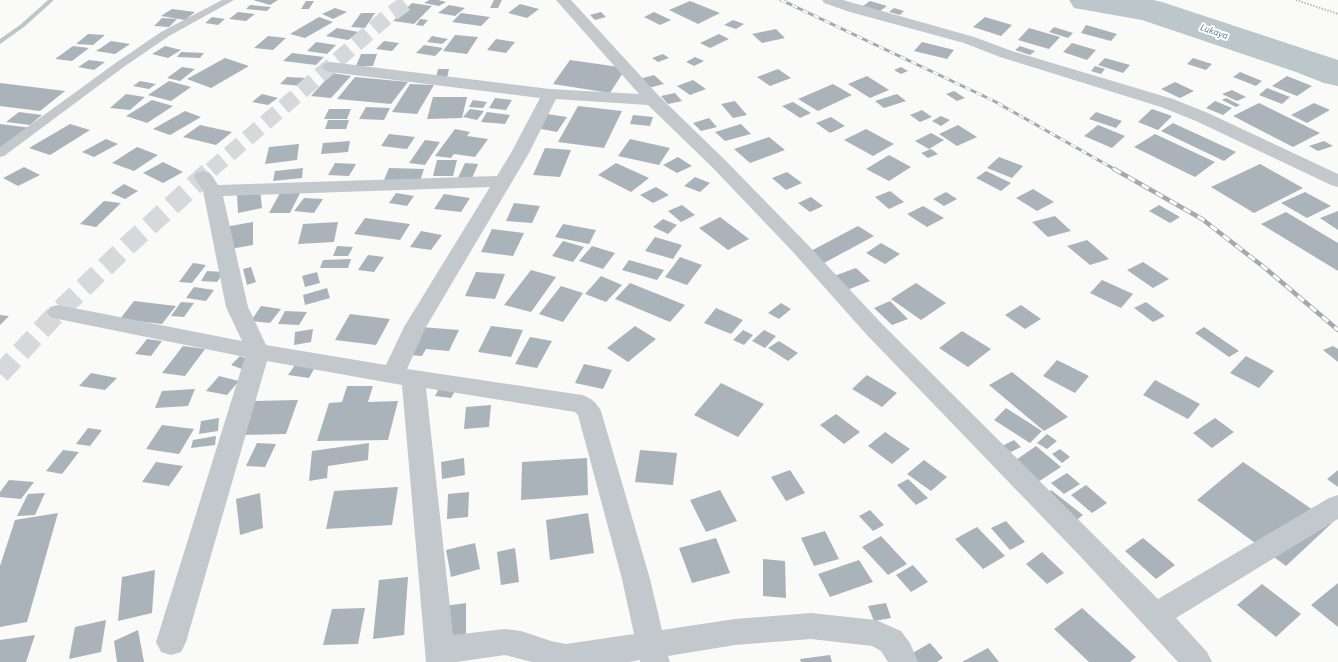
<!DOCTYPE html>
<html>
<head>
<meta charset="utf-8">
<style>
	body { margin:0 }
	canvas { display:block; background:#fafaf8 }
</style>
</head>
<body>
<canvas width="1338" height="662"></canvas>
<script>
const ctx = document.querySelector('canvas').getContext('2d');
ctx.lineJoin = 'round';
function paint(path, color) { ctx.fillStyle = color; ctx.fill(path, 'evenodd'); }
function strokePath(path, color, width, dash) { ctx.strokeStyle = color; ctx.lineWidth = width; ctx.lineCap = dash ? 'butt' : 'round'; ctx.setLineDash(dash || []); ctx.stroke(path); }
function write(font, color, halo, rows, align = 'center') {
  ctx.font = font + ' "IBM Plex Sans",sans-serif'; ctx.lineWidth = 4; ctx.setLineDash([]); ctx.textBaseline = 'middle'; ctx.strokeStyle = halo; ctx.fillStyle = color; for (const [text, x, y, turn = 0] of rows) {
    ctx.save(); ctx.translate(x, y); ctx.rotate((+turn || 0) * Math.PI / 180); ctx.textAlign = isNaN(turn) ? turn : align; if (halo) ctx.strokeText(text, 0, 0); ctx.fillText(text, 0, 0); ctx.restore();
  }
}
const stream = new Path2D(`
	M48,0H54L24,27L0,44V39L20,25Z`);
const river = new Path2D(`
	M1069,0H1153L1162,2L1338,60V86L1324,83L1296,72L1142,20L1074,8Z`);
const building = new Path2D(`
	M253,0H278L270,5Z
	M429,0H438L446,2L439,6L424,3Z
	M494,0H502L498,8H490Z
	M306,1H314L309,9H301Z
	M690,1L720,13L698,24L669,10Z
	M870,1L887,6L880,11L863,6Z
	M412,3L432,6L414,24L393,21Z
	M520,4L539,9L527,18L508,13Z
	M250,5L271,7L267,11L246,9Z
	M449,5L465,8L455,16L438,13Z
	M335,8L347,12L333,19L322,14Z
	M894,8L904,11L900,15L889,12Z
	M172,9L195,12L185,20L161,16Z
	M238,12L255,14L246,21L229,19Z
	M601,12L606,17L595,20L590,15Z
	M654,12L671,20L660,25L644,17Z
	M361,13H375L365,28L351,27Z
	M461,13L490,17L481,26L452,22Z
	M212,17L225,19L218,25L205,23Z
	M319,17L333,22L305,38L290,34Z
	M985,17L1012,25L1001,36L973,27Z
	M162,18L177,19L169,27L154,26Z
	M420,19L428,20L423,26L416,25Z
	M733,20L744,24L736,29L724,25Z
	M1086,25L1117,34L1111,41L1081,33Z
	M1054,27L1073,33L1068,38L1049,32Z
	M337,28L359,32L348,40L326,36Z
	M1029,28L1060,37L1049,49L1018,40Z
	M776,29L785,38L762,43L752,34Z
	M88,34L105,35L93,45L76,44Z
	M719,34L729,39L710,48L700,43Z
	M455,35L478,37L467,54L443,51Z
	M268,36L286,38L273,50L254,48Z
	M432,36L448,39L442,44L427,42Z
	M496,39L515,42L506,53L487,50Z
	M111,41L130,44L115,54L96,51Z
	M384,41L399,43L392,51L376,49Z
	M316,42L336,45L327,54L307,51Z
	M922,42L954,50L947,59L914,51Z
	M1072,43L1096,50L1087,60L1063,52Z
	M424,45L443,48L435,56L416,53Z
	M73,46L89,48L72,61L55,59Z
	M165,46L181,50L168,58L152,54Z
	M1020,46L1035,51L1030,55L1015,50Z
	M181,52L204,53L200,58L177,57Z
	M292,53L324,57L316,65L283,61Z
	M361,54H377L373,66H356Z
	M663,54L669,58L658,62L652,58Z
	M695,57L704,61L694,66L686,62Z
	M225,58L249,66L211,88L187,79Z
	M1105,58L1130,65L1123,73L1098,65Z
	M1193,58L1212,64L1206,70L1187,64Z
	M89,60L105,62L94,70L78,67Z
	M570,60L626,68L610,93L553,84Z
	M1095,66L1105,69L1101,74L1091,71Z
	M182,67L195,69L180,81L167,78Z
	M901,67L908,71L901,74L894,70Z
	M438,69H449L447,78H436Z
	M778,69L791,78L770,86L757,77Z
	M1240,72L1262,81L1256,86L1233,77Z
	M332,73L351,76L331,98L311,96Z
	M654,75L664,84L648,88L639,79Z
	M867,76L889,90L870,98L848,84Z
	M1287,76L1312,86L1297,96L1272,86Z
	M287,77L307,78L301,86L280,84Z
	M355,77L408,82L391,104L337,99Z
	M693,80L706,89L690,95L677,86Z
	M140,81L156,84L149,89L133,86Z
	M169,81L191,87L171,101L148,95Z
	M1175,82L1194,91L1180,98L1161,89Z
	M0,83L65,91L40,111L0,106Z
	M410,84L434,85L417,114L392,112Z
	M833,84L852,95L818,111L798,99Z
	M1267,88L1290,97L1282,104L1259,95Z
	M1232,90L1246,97L1237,101L1222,94Z
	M954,91L965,98L957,101L946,94Z
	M675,93L682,101L668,104L661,96Z
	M126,94L145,97L130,110L110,108Z
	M262,94L278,98L268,105L252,102Z
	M897,94L906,101L884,108L875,101Z
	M433,97H467L462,118L427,119Z
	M495,98L512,100L506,110L489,108Z
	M1226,98L1240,105L1236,107L1222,100Z
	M152,100L173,106L147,123L126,116Z
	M473,100L487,102L483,108L469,107Z
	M735,101L747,115L733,118L721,104Z
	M1215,101L1232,108L1223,115L1206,108Z
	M793,102L811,113L800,118L782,106Z
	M1259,103L1320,133L1293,147L1233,116Z
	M1314,103L1330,110L1307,123L1291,115Z
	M578,106L622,111L604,148L558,142Z
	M366,107L390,108L384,120L359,119Z
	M329,109H351L347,119H324Z
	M470,109L484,111L477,120L463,117Z
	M1152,109L1172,116L1158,130L1138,122Z
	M922,110L932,117L920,122L910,115Z
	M185,111L201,117L170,135L153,129Z
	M19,112L42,115L30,125L6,122Z
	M487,112L510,115L505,124L481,122Z
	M1096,112L1122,121L1116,128L1089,119Z
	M547,114L567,117L557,132L536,128Z
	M633,115L653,117L650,126L630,124Z
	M941,116L950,120L941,126L932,121Z
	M831,117L845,126L830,133L816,123Z
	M709,118L717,127L701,131L693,123Z
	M328,120H349L346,129H325Z
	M1173,123L1236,152L1224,161L1161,131Z
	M0,124L32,128L0,154Z
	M70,124L90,130L50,155L29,148Z
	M741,124L751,134L725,141L715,132Z
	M200,125L232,132L216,145L183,137Z
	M958,125L977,137L957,146L939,134Z
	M1098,125L1125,136L1112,148L1084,136Z
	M455,129L470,132L467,136L488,139L475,157L454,154L451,158L435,156Z
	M866,129L894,144L873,156L844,140Z
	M931,133L944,140L929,149L915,141Z
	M389,134L415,137L407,149L381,146Z
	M1155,134L1215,162L1195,177L1134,147Z
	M769,137L785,150L750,163L734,149Z
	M106,139L118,144L94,157L82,152Z
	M630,139L670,148L659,165L618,156Z
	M425,140L440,142L425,165L409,163Z
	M350,141L348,152L321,154L323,143Z
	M1324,141L1333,146L1318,151L1309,146Z
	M299,144L297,160L265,164L269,147Z
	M137,147L158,155L134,171L112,163Z
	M545,148L571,150L560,177L533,175Z
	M931,149L938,154L928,158L921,153Z
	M889,155L911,167L889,181L866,169Z
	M678,157L692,166L677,173L663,165Z
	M999,157L1023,166L1012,178L987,168Z
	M437,160H457L453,176H433Z
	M163,162L183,172L163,183L143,173Z
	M335,163L356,164L349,176L328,175Z
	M465,163L478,164L471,181L457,180Z
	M616,163L649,178L631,192L598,175Z
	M1260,164L1303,188L1254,213L1211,187Z
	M24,167L40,175L18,186L3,178Z
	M303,168L302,178L273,181L275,171Z
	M389,168L424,169L420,181L384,180Z
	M986,171L1011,183L1001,191L976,178Z
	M787,172L802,183L786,190L772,178Z
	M695,177L710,183L700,192L684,186Z
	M124,184L138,191L125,199L111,193Z
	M656,187L669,195L653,203L640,195Z
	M260,189L262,208L238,213L237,193Z
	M1033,189L1054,202L1037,211L1016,198Z
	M890,191L904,202L889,209L875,197Z
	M946,192L957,199L944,206L933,199Z
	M1305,192L1331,206L1307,218L1281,203Z
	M280,193H300L290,213H269Z
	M396,193L414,196L407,206L389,203Z
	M444,194L470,198L461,212L434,209Z
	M811,197L823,206L810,212L798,203Z
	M304,198L323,199L314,213L294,211Z
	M104,201L121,203L96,227L80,224Z
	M514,203L540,206L532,223L506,221Z
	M682,205L695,215L681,222L668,211Z
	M1159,205L1180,217L1170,223L1149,211Z
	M923,206L944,218L927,227L907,214Z
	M1338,211V230L1320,218Z
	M1286,212L1338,243V271L1261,224Z
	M1055,216L1071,231L1048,237L1032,222Z
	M720,217L749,239L728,250L699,228Z
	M365,218L410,224L400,240L354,234Z
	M663,219L677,225L668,234L653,227Z
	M253,222V245L230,249V226Z
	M338,222L334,242L298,244L303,224Z
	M563,224L596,230L589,244L555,237Z
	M858,226L874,236L824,263L809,252Z
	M492,229L524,233L513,256L481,252Z
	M421,231L442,235L431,250L410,247Z
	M655,237L682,245L673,259L645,251Z
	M1087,240L1109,259L1090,265L1067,246Z
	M563,241L584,247L573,262L552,256Z
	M881,243L900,254L885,264L866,253Z
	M337,246L353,247L348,256H333Z
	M592,246L615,253L603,269L579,261Z
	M368,255L384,257L374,272L358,270Z
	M680,257L702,265L687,285L665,277Z
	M351,259L348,268H320L323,260Z
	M629,260L664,270L657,280L622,270Z
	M1143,262L1169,279L1153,288L1127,270Z
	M193,263L206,265L192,283L179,282Z
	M251,267L256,282L247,285L243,269Z
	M856,268L870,281L847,290L834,276Z
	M531,270L556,277L531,312L504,305Z
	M207,271L224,272L217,282L201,281Z
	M317,272L320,283L305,287L302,276Z
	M476,272L505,274L495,299L465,296Z
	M601,276L622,285L606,302L585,294Z
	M1102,280L1133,294L1121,308L1090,293Z
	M630,283L685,305L670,322L615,299Z
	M916,283L946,303L921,320L891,299Z
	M561,286L583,293L563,322L539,314Z
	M194,287L214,290L206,301L186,298Z
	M327,288L330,298L305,305L303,295Z
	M134,301L176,306L162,324L120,319Z
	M890,301L908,319L892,325L874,308Z
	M181,302L194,303L184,317L171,316Z
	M1146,302L1165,316L1153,322L1134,308Z
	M781,303L791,309L779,319L768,313Z
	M1021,305L1041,319L1025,329L1005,315Z
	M261,306L281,309L270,323L251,321Z
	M716,308L743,320L731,334L704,323Z
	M285,311L307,312L299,325L278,324Z
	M350,314L390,319L376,345L335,340Z
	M0,315L9,316L0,325Z
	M491,326L523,330L511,357L478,352Z
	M635,326L656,339L628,362L607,348Z
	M421,327L459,330L449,351L426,349L422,356L407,355Z
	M1204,327L1239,351L1229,357L1195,333Z
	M313,329L311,342L294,345L295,332Z
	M743,330L753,335L744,345L733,340Z
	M764,330L776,336L765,348L752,341Z
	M962,331L991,349L968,367L939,348Z
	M530,337L552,341L537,368L515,364Z
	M147,339L162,341L151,356L135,354Z
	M779,341L798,353L788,361L768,348Z
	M183,346L205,349L185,376L162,373Z
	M1333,346L1338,349V362L1323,350Z
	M240,356L250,360L242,369L231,365Z
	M1246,356L1274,371L1259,388L1230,373Z
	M1057,360L1089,376L1075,393L1043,376Z
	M584,364L612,370L603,389L575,383Z
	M295,365L315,367L309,378L288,375Z
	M1012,372L1068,417L1044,431L989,385Z
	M91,373L117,378L105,390L79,386Z
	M867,375L897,393L882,407L852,389Z
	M219,376L239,381L227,395L206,391Z
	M1155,380L1200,404L1188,419L1143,395Z
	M721,383L764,404L738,437L694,415Z
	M441,384L457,387L451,398L435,396Z
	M347,386H373L368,402L398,401L388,440L317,441L329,403L342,402Z
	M195,389L188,406L155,408L162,391Z
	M298,400L286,434L241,435L254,401Z
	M491,405L489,427L464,429L466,407Z
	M1006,408L1042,431L1030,443L994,420Z
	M836,414L860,432L844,444L820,425Z
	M219,418L218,431L199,434L201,421Z
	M1215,418L1234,432L1212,448L1193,433Z
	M162,425L194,429L179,454L146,449Z
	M88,428L102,430L90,446L76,444Z
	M885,432L910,449L892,464L868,446Z
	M1047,434L1057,441L1047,449L1037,443Z
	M216,436L215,445L191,448L193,440Z
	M1014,440L1021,447L1009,453L1002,446Z
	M257,443L276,444L265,467L246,466Z
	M369,443L368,460L328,466L327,478L309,481L312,451Z
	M1036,446L1061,467L1038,482L1013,462Z
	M1060,449L1070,457L1062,463L1052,454Z
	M63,450L79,452L62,474L46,471Z
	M640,450L677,453L673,485L635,482Z
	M464,458L465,475L442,479L441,462Z
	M587,458L588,495L521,500L522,462Z
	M924,460L947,477L931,491L907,474Z
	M156,462L183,466L169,486L142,482Z
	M1243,462L1332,523L1286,566L1197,500Z
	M790,470L805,493L786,501L771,477Z
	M1338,470V487L1327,479Z
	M1067,473L1080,484L1064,494L1051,483Z
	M908,479L928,498L916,505L897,485Z
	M9,480L34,482L21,499L0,497V492Z
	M1086,485L1107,503L1092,513L1071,495Z
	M398,487L392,525L326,529L334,491Z
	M720,490L737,521L706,532L690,500Z
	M1051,490L1083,515L1074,522L1043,497Z
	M469,492L468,517L447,519L448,494Z
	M45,493L35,515L17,516L28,494Z
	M260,493L263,528L240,535L236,499Z
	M870,510L884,525L873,531L859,516Z
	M58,513L27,622L0,627V566L15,520Z
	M588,513L594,553L550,560L546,520Z
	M1006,521L1025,542L1010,550L991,528Z
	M977,527L1005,556L983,569L955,539Z
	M825,531L839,559L814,566L801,538Z
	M881,536L907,564L888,575L862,547Z
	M716,538L730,573L692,583L679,548Z
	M1143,538L1175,565L1156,579L1125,551Z
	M475,543L480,569L451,577L446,550Z
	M515,548L519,582L501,585L497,552Z
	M1042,552L1064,573L1047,584L1026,564Z
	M763,559L785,561L786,598L763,596Z
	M859,560L873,582L830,597L818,574Z
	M913,565L928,582L911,592L896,575Z
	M155,570L152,613L118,621L122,577Z
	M408,577L404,635L373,639L379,580Z
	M1338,583V627L1311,605Z
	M1262,584L1301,614L1276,637L1237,605Z
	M466,603V638L444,641L445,606Z
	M886,603L891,618L874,621L868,606Z
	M365,608L358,644L323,645L332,609Z
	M1082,608L1136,657L1130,662H1089L1054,629Z
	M106,620L101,652L69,659L75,627Z
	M138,630L144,662H117L114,641Z
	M35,635L26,662H0V640Z
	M930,643L943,658L937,662H917L911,654Z
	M988,648L999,662H962Z
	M830,655L832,662H801L800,659Z`);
const streetTunnelFar1 = new Path2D(`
	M211,170L387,17L410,0`);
const streetTunnel = new Path2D(`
	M0,374L58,312L128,245L212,169`);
const path = new Path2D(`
	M1296,0L1338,14`);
const lane = new Path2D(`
	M222,0H234L169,36L125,66L4,156L0,157V147L117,62L161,32Z`);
const street = new Path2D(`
	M556,0H571L659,96L725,160L807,244L882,324L1158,599L1329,498L1338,495V519L1176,618L1207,652L1212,662H1178L1080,556L866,334L793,252L713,168L648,105L556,99L529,153L426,327L407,369L582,395C591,398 596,402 601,411L650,579L662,630L735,619L811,613L876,620L901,631L910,643L918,662H888L881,651L872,646L811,639L735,645L668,656L670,662H640V660L629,662H532L505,655L456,662H426L402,385L267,361L186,642L181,652L171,655L161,652L156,642L245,357L58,319L50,317L47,312L50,307L58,305L242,341L226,307L203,191L194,177L196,173L203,171L210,173L218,185L497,176L511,153L540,98L330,72L324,70L322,67L324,64L330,62L550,89L639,94ZM490,187L404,327L386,365L266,345L248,307L223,196ZM426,388L575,412L578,415L622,579L634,634L566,644L551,641L521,631L505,629L453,635Z
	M822,0H843L974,37L1012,51L1173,99L1208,113L1338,174V187L1331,185L1196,121L1161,107L1000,57L964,43L850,12L824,3Z`);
const railFar1 = new Path2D(`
	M781,0L994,101L1116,170`);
const rail = new Path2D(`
	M1114,169L1202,219L1265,268L1338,330`);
const farWaternames = [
	["Lukaya",1214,32,19]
];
paint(stream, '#bbc7cb');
paint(river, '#bbc7cb');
paint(building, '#aab3b9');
strokePath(streetTunnelFar1, '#d5d9db', 16, [16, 8]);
strokePath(streetTunnel, '#d5d9db', 20, [20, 10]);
strokePath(path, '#bbbfc2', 2, [1.5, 1.5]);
paint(lane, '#c3c8cc');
paint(street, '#c3c8cc');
strokePath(railFar1, '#a2aab0', 3);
strokePath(rail, '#a2aab0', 4.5);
strokePath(railFar1, '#fff', 2, [6]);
strokePath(rail, '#fff', 3, [8]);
write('italic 9px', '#60757c', '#fff', farWaternames);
</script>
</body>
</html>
